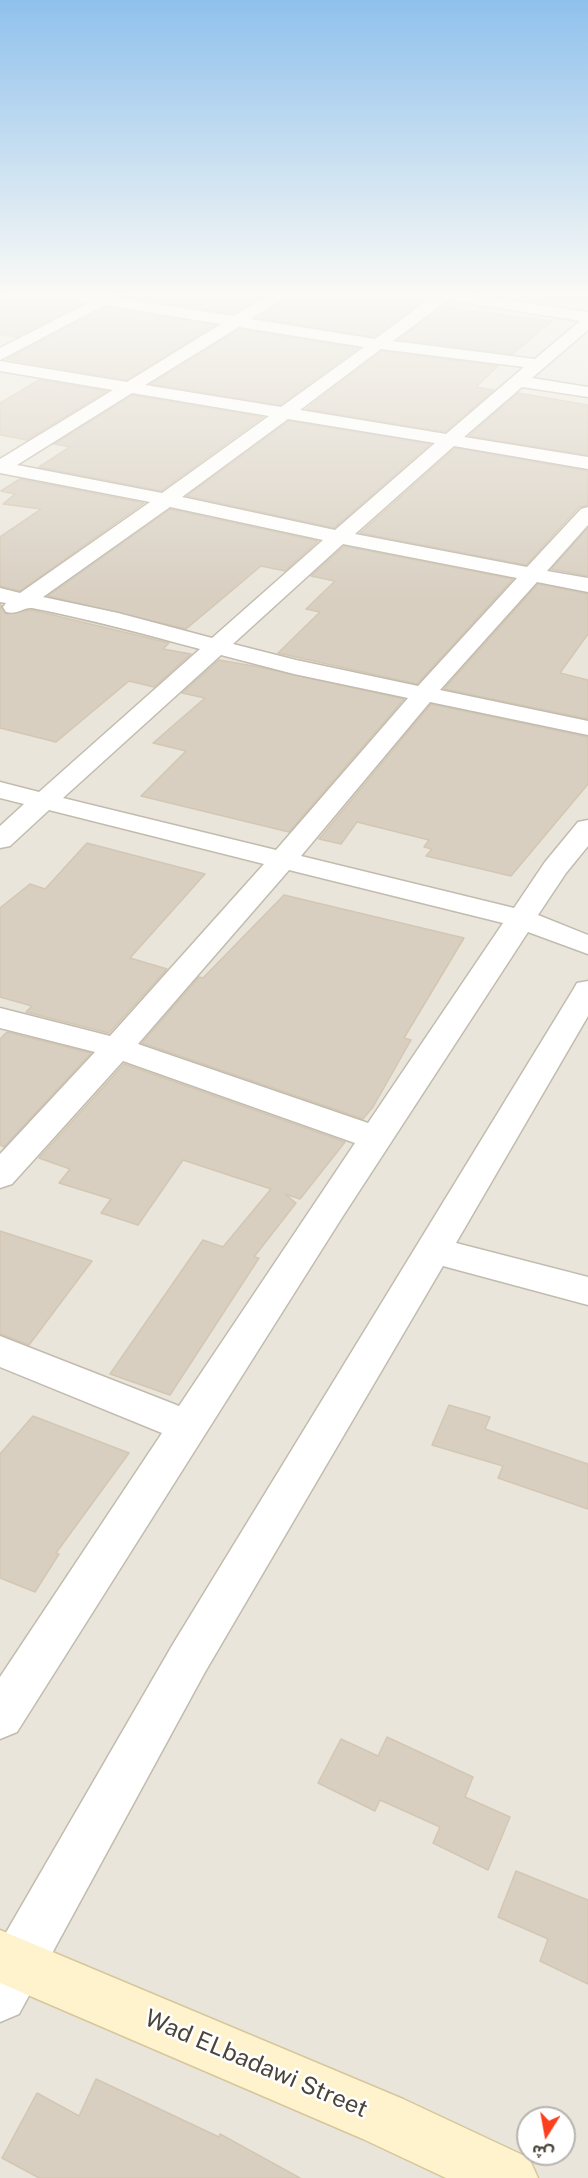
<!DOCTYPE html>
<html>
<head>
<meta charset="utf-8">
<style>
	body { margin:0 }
	#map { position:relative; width:588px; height:2178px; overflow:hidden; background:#f6f3ec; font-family:"Public Sans","Noto Sans Arabic",sans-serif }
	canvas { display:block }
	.north { position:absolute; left:516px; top:2106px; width:60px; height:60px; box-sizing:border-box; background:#fff; border:2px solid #b7b4b0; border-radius:50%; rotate:191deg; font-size:16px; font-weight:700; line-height:24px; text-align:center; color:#4b4439 }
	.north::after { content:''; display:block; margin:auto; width:21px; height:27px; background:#fc3f1d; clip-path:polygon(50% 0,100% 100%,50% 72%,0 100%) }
</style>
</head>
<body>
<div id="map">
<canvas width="588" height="2178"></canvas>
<div class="north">ش</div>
</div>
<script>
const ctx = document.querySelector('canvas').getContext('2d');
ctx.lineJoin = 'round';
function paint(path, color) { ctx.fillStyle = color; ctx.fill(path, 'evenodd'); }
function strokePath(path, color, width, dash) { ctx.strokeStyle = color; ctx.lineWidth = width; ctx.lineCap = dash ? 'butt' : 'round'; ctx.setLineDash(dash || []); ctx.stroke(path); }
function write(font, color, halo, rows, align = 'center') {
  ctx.font = font + ' "Public Sans",sans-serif'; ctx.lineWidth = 5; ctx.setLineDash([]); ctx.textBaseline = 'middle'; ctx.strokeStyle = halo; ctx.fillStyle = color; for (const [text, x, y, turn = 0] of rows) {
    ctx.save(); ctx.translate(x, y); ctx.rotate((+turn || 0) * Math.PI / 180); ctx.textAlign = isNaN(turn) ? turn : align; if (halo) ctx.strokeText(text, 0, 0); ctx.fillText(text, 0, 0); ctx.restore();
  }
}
const residential = new Path2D(`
	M0,294H588V2178H0ZM528,2118H564V2154H528Z`);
const building = new Path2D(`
	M0,294H52L57,299L81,304L16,337L0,335Z
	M114,294H266L234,314Z
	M291,294H362L420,303L374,337L257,318Z
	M444,306L480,312L552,321L513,354L399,339Z
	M105,307L215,325L127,380L7,359Z
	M239,329L358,348L280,405L151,384Z
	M382,351L498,366L476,387L494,390L445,432L306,409Z
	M39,380L107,391L27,440L0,435V403Z
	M518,393L588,405V455L469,436Z
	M132,395L263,417L161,491L39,467L70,447L54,444Z
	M289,421L430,444L334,528L187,496Z
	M455,448L588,471V505L579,507L526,565L360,533Z
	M20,479L144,503L20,591L0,586V537L41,509L3,504L15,494L1,491Z
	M170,509L318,541L285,571L261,566L186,629L48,596Z
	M588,528V576L551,569Z
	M344,546L513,579L417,684L278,653L320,612L306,609L335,581L311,576Z
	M538,584L588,594V634L560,673L588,680V719L444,689Z
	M0,604L6,614L32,610L53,615L169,643L163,649L191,654L154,687L129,681L56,742L0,728Z
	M219,660L259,667L404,699L289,832L141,796L186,751L153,743L205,698L182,693Z
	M431,704L588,737V784L511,876L426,856L432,849L424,847L429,840L357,822L341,844L319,839Z
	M87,843L205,874L130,958L167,969L109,1033L26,1012L32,1006L0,997V908L30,884L45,889Z
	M284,895L464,938L404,1038L411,1040L373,1107L363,1119L142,1043L199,977L203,978Z
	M7,1032L91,1053L4,1147L0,1145V1039Z
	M124,1064L345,1142L300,1199L285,1194L296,1203L254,1257L259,1258L170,1395L110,1374L203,1240L223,1247L271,1189L183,1160L138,1225L101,1213L111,1199L59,1183L70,1169L39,1158Z
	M0,1231L92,1261L29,1345L0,1334Z
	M449,1405L490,1417L485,1429L588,1464V1509L498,1478L503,1466L432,1445Z
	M33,1416L129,1453L56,1553L59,1554L35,1592L0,1578V1454Z
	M387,1737L473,1777L465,1797L510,1817L488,1870L433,1843L440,1827L380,1800L375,1811L318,1783L341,1739L378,1756Z
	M516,1871L588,1900V1984L540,1961L548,1939L498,1917Z
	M96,2079L219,2137L220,2134L300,2178H39L2,2158L37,2093L79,2116Z`);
const street = new Path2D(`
	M54,294H110L116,298L234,316L270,294H289L251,319L375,339L432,297L428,294H467L588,312V330L532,378L588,387V397L522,387L464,437L588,457V469L454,446L355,534L527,567L581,509L588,507V525L547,571L588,578V592L537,582L440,690L588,721V735L430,702L301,856L514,908L545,862L578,822L588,820V846L566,873L538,915L588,935V954L528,932L343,1216L17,1732L0,1739V1677L162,1433L0,1367V1336L179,1406L355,1143L123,1061L12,1184L0,1188V1154L95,1052L0,1028V1008L110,1036L264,864L49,810L10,846L0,848V826L24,804L0,798V782L39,792L200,649C144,634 89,619 32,608C23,607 18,615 6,612L3,607L6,603L0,602V588L20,593L150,502L0,473V459L113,390L0,371V361L127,382L221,324L105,305L0,360V348L88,303L57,297ZM448,300L580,321L535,359L393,341ZM239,327L364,347L281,407L145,385ZM381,349L524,367L446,434L300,410ZM132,393L269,416L162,493L17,465ZM288,419L435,443L335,530L182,497ZM170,507L323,540L212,638L118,613L43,597ZM343,544L517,578L418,686L296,660L233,644ZM221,655L294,674L408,698L276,850L63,798ZM289,870L503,923L368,1123L138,1044Z
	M588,981V1016L456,1243L588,1277V1305L443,1266L205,1672L19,2014L0,2022V1943L173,1644L573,990L577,983Z`);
const secondary = new Path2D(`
	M0,1930L403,2099L529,2158L538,2178H446L363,2139L0,1983Z`);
const nearStreetnames = [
	["Wad ELbadawi Street",256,2064,23]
];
paint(residential, '#eae5da');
paint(building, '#d8cfc1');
strokePath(building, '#d3c7b4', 1.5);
strokePath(street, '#c2bbae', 3);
strokePath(secondary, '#d6c79b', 3);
paint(street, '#fff');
paint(secondary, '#fff3cd');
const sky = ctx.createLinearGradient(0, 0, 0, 599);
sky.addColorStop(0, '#8fc1ec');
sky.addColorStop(0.49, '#fbfaf6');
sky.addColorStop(1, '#fbfaf600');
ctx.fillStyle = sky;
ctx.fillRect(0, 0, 588, 599);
write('24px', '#4b4439', '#fff', nearStreetnames);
</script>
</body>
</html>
